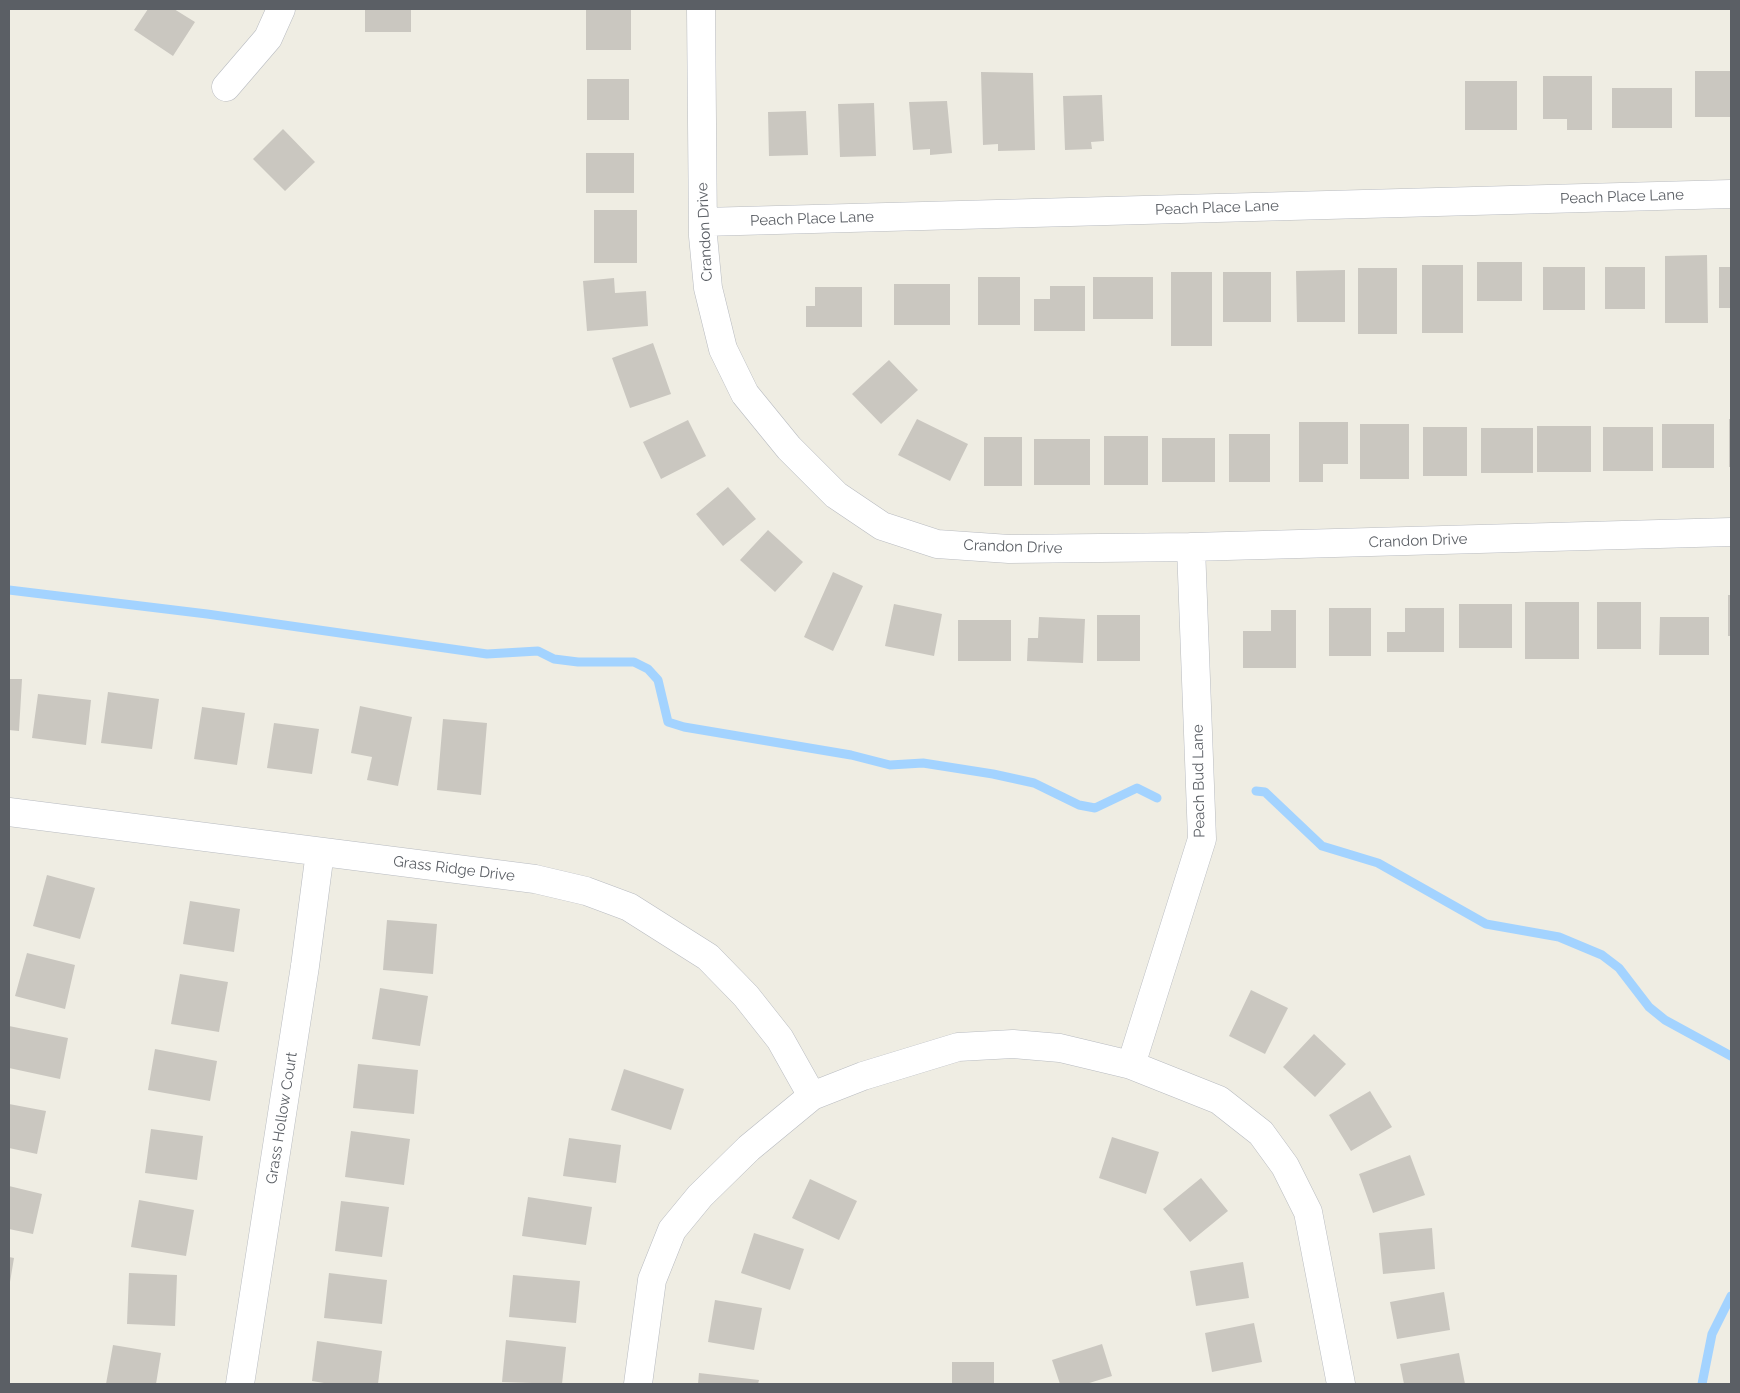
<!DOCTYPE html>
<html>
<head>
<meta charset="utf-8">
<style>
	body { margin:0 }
	#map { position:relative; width:1740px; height:1393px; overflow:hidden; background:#efede3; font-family:Raleway,sans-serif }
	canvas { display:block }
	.frame { position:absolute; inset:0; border:10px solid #5b5f65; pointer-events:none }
</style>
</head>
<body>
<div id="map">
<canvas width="1740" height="1393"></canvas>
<div class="frame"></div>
</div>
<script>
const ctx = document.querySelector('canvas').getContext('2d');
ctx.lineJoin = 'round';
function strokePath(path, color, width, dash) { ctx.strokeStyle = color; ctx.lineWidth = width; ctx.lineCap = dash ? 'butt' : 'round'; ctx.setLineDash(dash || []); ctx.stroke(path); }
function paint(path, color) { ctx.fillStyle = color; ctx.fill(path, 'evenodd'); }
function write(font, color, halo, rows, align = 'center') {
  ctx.font = font + ' Raleway,sans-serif'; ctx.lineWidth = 5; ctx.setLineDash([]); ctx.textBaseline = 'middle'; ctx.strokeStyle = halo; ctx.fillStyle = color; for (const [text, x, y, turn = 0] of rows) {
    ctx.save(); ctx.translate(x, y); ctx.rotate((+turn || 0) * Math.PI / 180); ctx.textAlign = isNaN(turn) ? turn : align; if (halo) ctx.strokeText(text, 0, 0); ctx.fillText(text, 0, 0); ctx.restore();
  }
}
const stream = new Path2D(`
	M9,590L207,614L487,654L538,651L554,659L578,662H634L648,669L658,680L668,722L684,727L851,755L890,765L923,763L993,774L1034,783L1079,805L1095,808L1137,788L1157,798
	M1256,791L1265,792L1322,846L1378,863L1486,924L1559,937L1602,955L1619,968L1649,1007L1665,1020L1731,1056
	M1702,1384L1712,1334L1731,1296`);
const building = new Path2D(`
	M148,9H174L195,22L173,56L134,30Z
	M365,9H411V32H365Z
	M586,9H631V50H586Z
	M1695,71H1731V117H1695Z
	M981,72L1033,73L1035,150L998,151V144L983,145Z
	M1543,76H1592V130H1567V119H1543Z
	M587,79H629V120H587Z
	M1465,81H1517V130H1465Z
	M1612,88H1672V128H1612Z
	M1102,95L1104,141L1091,142L1092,149L1065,150L1063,96Z
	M947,101L952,153L930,155V149L913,150L909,102Z
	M874,103L876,156L840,157L838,104Z
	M806,111L808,155L769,156L768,112Z
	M283,129L315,162L285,191L253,159Z
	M586,153H634V193H586Z
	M594,210H637V263H594Z
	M1707,255L1708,323H1665V256Z
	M1477,262H1522V301H1477Z
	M1422,265H1463V333H1422Z
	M1543,267H1585V310H1543Z
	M1605,267H1645V309H1605Z
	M1719,267H1731V308H1719Z
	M1358,268H1397V334H1358Z
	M1345,270V322H1297L1296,271Z
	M1171,272H1212V346H1171Z
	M1223,272H1271V322H1223Z
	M978,277H1020V325H978Z
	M1093,277H1153V319H1093Z
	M614,278L615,293L646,291L648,326L587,331L583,281Z
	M894,284H950V325H894Z
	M1050,286H1085V331H1034V299H1050Z
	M815,287H862V327H806V306H815Z
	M653,343L671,394L630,408L612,358Z
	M889,360L918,390L881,424L852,394Z
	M917,419L968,444L950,481L898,455Z
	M1729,419H1731V467H1729Z
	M688,420L706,456L661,479L643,442Z
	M1299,422H1348V464H1323V482H1299Z
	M1360,424H1409V479H1360Z
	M1662,424H1714V468H1662Z
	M1537,426H1591V472H1537Z
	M1423,427H1467V476H1423Z
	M1603,427H1653V471H1603Z
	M1481,428H1533V473H1481Z
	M1229,434H1270V482H1229Z
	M1104,436H1148V485H1104Z
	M984,437H1022V486H984Z
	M1162,438H1215V482H1162Z
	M1034,439H1090V485H1034Z
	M728,487L756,519L723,546L696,514Z
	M768,530L803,562L775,592L740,560Z
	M833,572L863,586L833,651L804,637Z
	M1728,595H1731V636H1728Z
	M1525,602H1579V659H1525Z
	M1597,602H1641V649H1597Z
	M894,604L942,614L934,656L885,646Z
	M1459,604H1512V648H1459Z
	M1329,608H1371V656H1329Z
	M1405,608H1444V652H1387V632H1405Z
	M1271,610H1296V668H1243V631H1271Z
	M1097,615H1140V661H1097Z
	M1039,617L1085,619L1083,663L1027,661L1028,638H1038Z
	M1660,617H1709V655H1659Z
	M958,620H1011V661H958Z
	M9,679H22L19,731L9,730Z
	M108,692L159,699L152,749L101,743Z
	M38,694L91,700L86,745L32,738Z
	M360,706L412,717L398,786L367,780L372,757L351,753Z
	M202,707L245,713L237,765L194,759Z
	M443,719L487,723L481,795L437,790Z
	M274,723L319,729L312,774L267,768Z
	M47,875L95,888L80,939L33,926Z
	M190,901L240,909L234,952L183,944Z
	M387,920L437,924L433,974L383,970Z
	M27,953L75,965L65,1009L15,996Z
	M180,974L228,982L219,1032L171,1024Z
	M380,988L428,996L420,1046L372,1039Z
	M1251,990L1288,1008L1265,1054L1229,1036Z
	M9,1026L68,1038L60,1079L9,1068Z
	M1314,1034L1346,1064L1315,1097L1283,1067Z
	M155,1049L217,1061L210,1101L148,1090Z
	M358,1064L418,1070L414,1114L353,1108Z
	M624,1069L684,1089L671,1130L611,1110Z
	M1370,1091L1392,1127L1351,1151L1329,1115Z
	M9,1104L46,1111L37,1154L9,1148Z
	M151,1129L203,1136L197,1180L145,1173Z
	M351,1131L410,1139L404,1185L345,1177Z
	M1112,1137L1159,1152L1146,1194L1099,1178Z
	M569,1138L621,1145L616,1183L563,1176Z
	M1410,1155L1425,1195L1373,1213L1359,1174Z
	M1201,1178L1228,1211L1190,1242L1163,1209Z
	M810,1179L857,1201L839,1240L792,1218Z
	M9,1186L42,1194L33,1234L9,1229Z
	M528,1197L592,1207L586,1245L522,1236Z
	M139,1200L194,1210L186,1256L131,1247Z
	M341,1201L389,1207L382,1257L335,1251Z
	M1432,1228L1435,1269L1383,1274L1379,1233Z
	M754,1233L804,1249L790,1290L741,1273Z
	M9,1257L14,1258L10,1282H9Z
	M1243,1262L1249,1298L1196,1306L1190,1271Z
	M129,1273L177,1275L175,1326L127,1324Z
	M329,1273L387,1280L382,1324L324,1318Z
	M513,1275L580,1281L576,1323L509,1317Z
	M1444,1292L1450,1330L1397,1339L1390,1302Z
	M715,1300L762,1308L754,1350L708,1342Z
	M1254,1323L1262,1362L1212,1372L1205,1333Z
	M506,1340L566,1347L562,1384L502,1382Z
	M317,1341L382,1351L378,1384H330L312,1381Z
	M1102,1344L1112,1376L1086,1384H1060L1052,1360Z
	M113,1345L161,1353L156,1384H106Z
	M1459,1353L1465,1384H1404L1400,1364Z
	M952,1362H994V1384H952Z
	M699,1373L759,1380L758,1384H698Z`);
const minor = new Path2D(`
	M701,9L703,236L708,288L723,349L745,394L789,448L836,495L882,526L937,544L1009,549L1191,547L1731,532
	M226,87L268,38L281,9
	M703,222L1731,194
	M9,812L535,879L586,891L629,907L708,957L746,996L780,1039L812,1096
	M1131,1065L1202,839L1191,547
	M240,1384L305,966L320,852
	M638,1384L652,1280L672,1230L700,1196L749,1148L812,1096L863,1076L958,1047L1013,1044L1060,1048L1131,1065L1219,1100L1261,1133L1285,1166L1308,1212L1341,1384`);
const streetNames = [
	["Peach Place Lane",1622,197,-2],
	["Peach Place Lane",1217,208,-2],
	["Peach Place Lane",812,219,-2],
	["Crandon Drive",705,232,-93],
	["Crandon Drive",1418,541,-2],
	["Crandon Drive",1013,547,2],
	["Peach Bud Lane",1199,781,-91],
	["Grass Ridge Drive",454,869,7],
	["Grass Hollow Court",282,1118,-81]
];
strokePath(stream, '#a3d3ff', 9);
paint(building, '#cac7c0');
strokePath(minor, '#b8bbc0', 29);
strokePath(minor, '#fff', 28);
write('15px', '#5b5f65', '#fff', streetNames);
</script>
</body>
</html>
